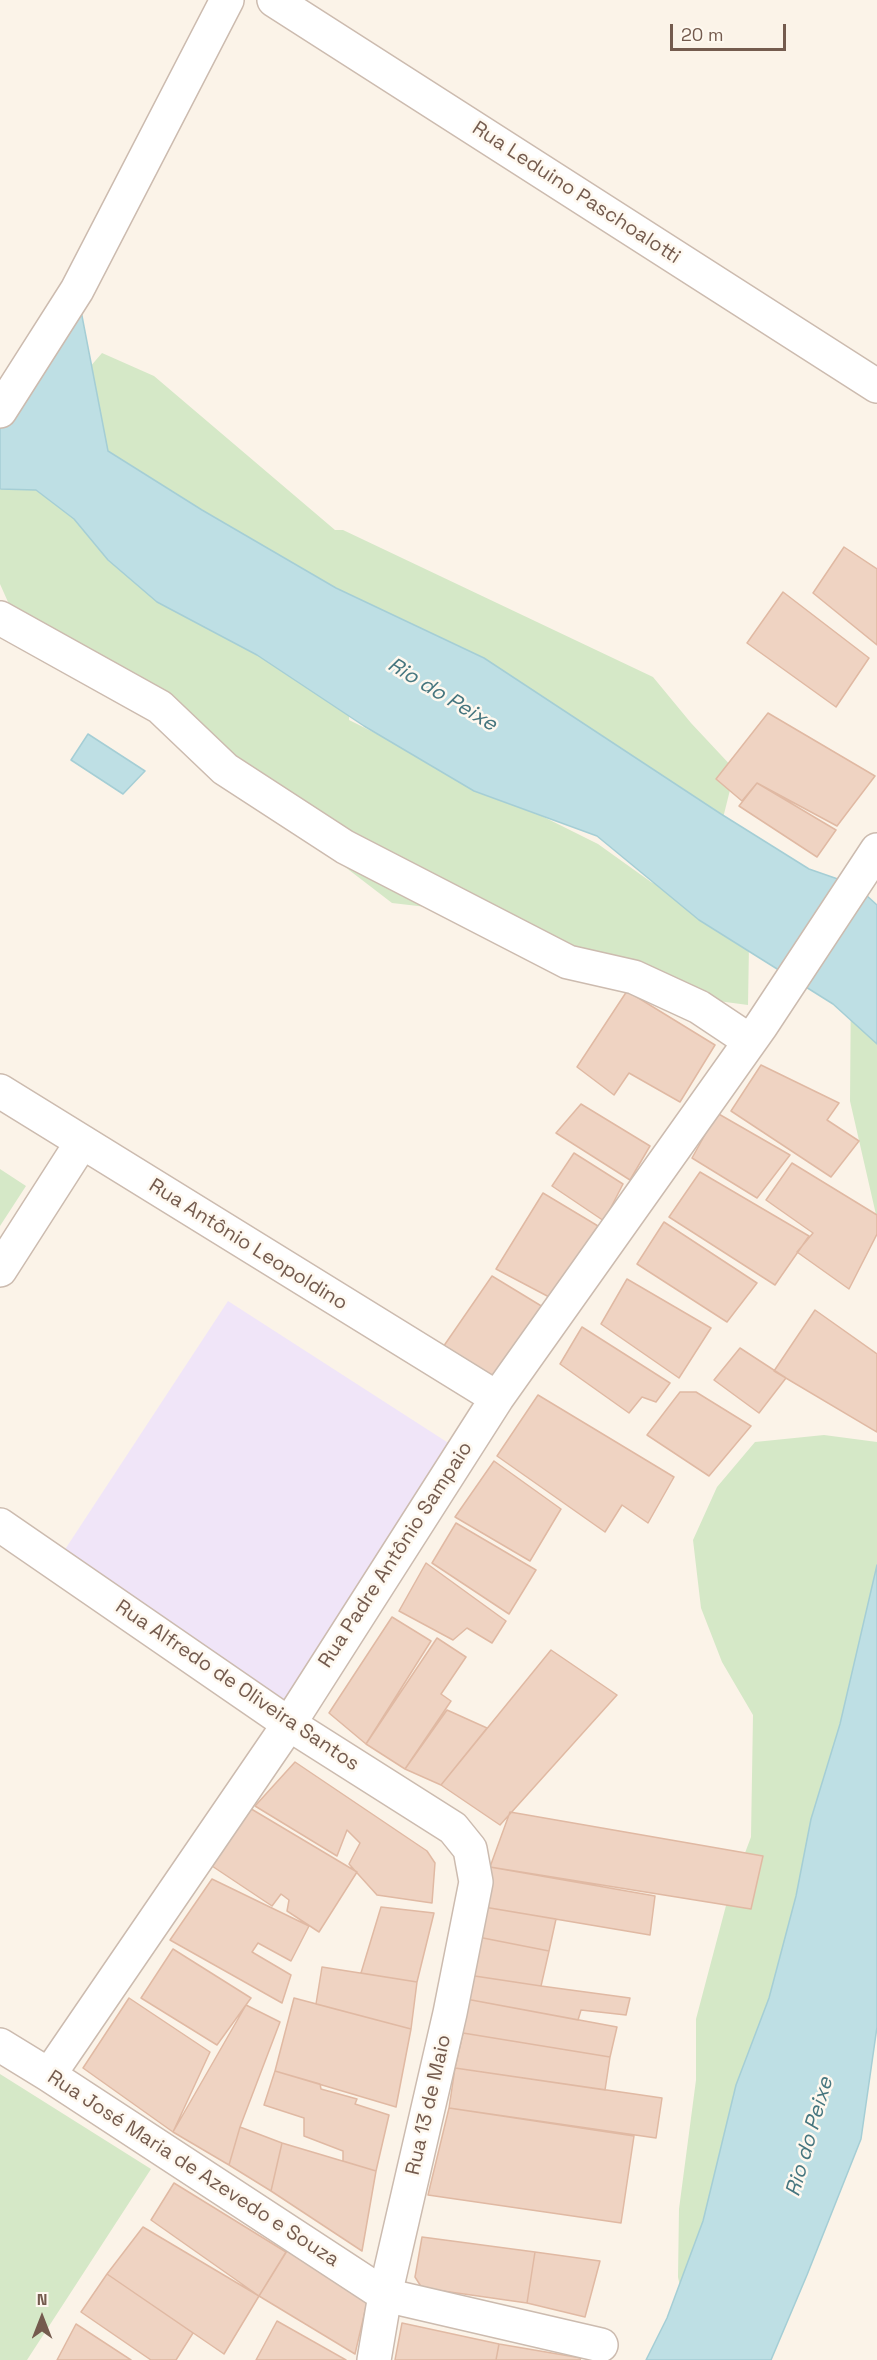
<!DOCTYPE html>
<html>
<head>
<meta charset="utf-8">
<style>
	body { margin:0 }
	#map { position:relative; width:877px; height:2360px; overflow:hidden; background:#fbf3e8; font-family:"Space Grotesk",sans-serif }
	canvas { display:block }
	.north { position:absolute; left:12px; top:2288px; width:60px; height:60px; -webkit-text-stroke:4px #fef8ef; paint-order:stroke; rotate:0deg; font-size:16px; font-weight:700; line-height:24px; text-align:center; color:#745b4e }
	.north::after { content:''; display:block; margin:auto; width:21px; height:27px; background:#745b4e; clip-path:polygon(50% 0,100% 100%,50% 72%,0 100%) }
	.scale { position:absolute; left:670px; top:24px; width:116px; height:27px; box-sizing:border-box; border:3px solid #745b4e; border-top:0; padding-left:8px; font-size:18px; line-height:21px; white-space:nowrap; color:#745b4e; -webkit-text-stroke:4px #fef8ef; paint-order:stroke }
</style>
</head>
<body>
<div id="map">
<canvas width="877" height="2360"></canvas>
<div class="north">N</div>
<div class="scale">20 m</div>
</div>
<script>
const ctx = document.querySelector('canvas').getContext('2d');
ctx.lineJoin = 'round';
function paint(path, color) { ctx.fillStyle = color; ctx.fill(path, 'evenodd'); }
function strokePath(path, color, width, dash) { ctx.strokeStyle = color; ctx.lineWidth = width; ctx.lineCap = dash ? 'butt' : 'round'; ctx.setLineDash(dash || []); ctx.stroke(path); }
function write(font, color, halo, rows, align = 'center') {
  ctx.font = font + ' "Space Grotesk",sans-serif'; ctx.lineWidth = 5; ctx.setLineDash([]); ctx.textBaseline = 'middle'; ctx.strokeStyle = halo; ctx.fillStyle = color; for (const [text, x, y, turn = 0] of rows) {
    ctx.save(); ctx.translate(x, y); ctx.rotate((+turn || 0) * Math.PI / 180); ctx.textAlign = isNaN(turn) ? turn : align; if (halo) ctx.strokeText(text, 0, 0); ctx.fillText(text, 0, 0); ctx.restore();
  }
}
const education = new Path2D(`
	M228,1301L450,1444L283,1704L62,1554Z`);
const green = new Path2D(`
	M102,353L154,376L335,530H343L653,677L691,723L735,770L720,830L63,436V398Z
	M21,473L349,712V720L598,844L651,882L704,906L749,945L748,1005L688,997L461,911L392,903L151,718L8,602L0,584V490Z
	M877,925V1219L850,1101L851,980Z
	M0,1169L26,1186L0,1226Z
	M824,1435L877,1442V1815L693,2345L678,2277L679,2209L696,2080V2019L728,1898L751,1837L753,1715L722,1662L701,1608L693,1540L717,1487L755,1442Z
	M0,2074L151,2169L27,2360H0Z`);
const water = new Path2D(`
	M77,290L108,451L202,510L336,588L484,658L721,814L809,869L855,885L877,905V1044L833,1004L699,920L597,836L474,791L364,726L257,655L157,602L108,560L74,519L36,490L0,489V411Z
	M88,734L145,771L123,794L71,760Z
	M877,1565V2027L861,2139L807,2275L771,2360H646L667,2318L703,2221L736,2085L769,1998L796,1896L811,1819L840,1724Z`);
const building = new Path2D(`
	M844,547L877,569V645L813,593Z
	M783,592L869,658L836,707L747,643Z
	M768,713L875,776L837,826L757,783L742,801L716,779Z
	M757,783L836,830L817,857L739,806Z
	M627,991L715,1045L680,1102L629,1073L614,1095L577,1067Z
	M761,1065L839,1103L827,1120L859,1141L831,1177L731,1111Z
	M581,1104L650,1146L630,1180L556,1133Z
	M717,1113L790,1155L757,1198L692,1158Z
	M574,1153L623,1184L604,1221L552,1186Z
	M792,1163L877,1215V1234L849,1289L797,1252L813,1233L766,1200Z
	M700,1172L809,1236L775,1285L669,1217Z
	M543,1193L598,1226L551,1298L496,1269Z
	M664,1222L757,1283L727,1322L637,1264Z
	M492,1276L543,1307L497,1383L441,1350Z
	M627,1279L711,1328L679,1378L601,1324Z
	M815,1310L877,1354V1432L774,1371Z
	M582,1327L670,1383L656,1402L642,1397L629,1413L560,1364Z
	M740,1348L786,1378L759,1413L714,1380Z
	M680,1392H696L751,1426L709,1476L647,1435Z
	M538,1395L674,1477L648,1523L622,1505L605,1532L497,1456Z
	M494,1461L561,1509L530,1561L455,1517Z
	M456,1523L536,1570L509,1614L432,1563Z
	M426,1563L506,1621L492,1643L467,1628L453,1640L399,1611Z
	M392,1617L431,1641L366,1744L329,1713Z
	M437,1638L466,1657L441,1694L451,1701L405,1769L366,1744Z
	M551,1650L617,1695L500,1825L441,1785Z
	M447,1710L487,1728L441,1785L405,1769Z
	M295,1762L427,1851L435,1863L432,1903L377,1895L349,1864L360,1843L347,1830L337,1856L255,1806Z
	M248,1807L357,1872L319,1932L287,1911L289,1900L281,1894L272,1906L212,1866Z
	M510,1812L763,1856L751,1909L490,1867Z
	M490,1867L655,1896L650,1935L484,1907Z
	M212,1879L309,1926L291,1961L258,1943L252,1952L291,1975L282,2003L170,1940Z
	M381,1907L434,1913L417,1982L361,1973Z
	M484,1907L556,1919L549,1951L478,1937Z
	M478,1937L549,1951L541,1986L468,1975Z
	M173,1949L251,1998L217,2045L141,1998Z
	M322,1967L417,1982L411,2029L316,2004Z
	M468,1975L541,1986L630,1998L626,2015L581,2010L578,2020L466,1999Z
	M129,1998L210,2052L173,2132L83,2068Z
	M294,1998L411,2029L396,2107L275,2071Z
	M466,1999L617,2027L610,2057L463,2033Z
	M246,2005L280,2022L240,2127L229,2165L173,2132Z
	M463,2033L610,2057L605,2090L455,2068Z
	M455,2068L662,2098L656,2138L449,2108Z
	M275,2071L320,2084L321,2089L357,2099L355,2104L389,2115L376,2171L343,2161V2151L304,2136V2118L264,2105Z
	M449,2108L634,2136L621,2223L428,2195Z
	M240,2127L282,2143L271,2191L229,2165Z
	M282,2143L376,2171L362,2251L271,2191Z
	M174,2183L286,2252L259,2296L151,2220Z
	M143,2227L259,2296L224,2354L107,2274Z
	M422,2237L535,2252L527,2303L422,2288L415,2277Z
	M290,2246L368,2298L355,2354L259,2296Z
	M535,2252L600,2261L585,2317L527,2303Z
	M107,2274L193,2333L176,2360H151L81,2312Z
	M277,2321L346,2360H256Z
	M402,2323L499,2344L496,2360H395Z
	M76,2324L131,2360H57Z
	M499,2344L581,2358L580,2360H496Z`);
const minor = new Path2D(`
	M274,0L877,386
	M0,618L160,707L225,769L345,847L568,962L634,977L699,1007L750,1041
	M0,1091L497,1398
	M0,1270L82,1142
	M0,2045L49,2075L385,2295L601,2345
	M49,2075L289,1724L497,1398L761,1026L877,850`);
const tertiary = new Path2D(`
	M0,411L77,290L227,0
	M0,1525L289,1724L453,1828L470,1849L476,1882L450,2013L385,2295L374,2360`);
const streetNames = [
	["Rua Leduino Paschoalotti",576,193,33],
	["Rua Antônio Leopoldino",248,1245,32],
	["Rua Padre Antônio Sampaio",396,1555,-57],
	["Rua Alfredo de Oliveira Santos",237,1686,34],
	["Rua 13 de Maio",429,2105,-77],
	["Rua José Maria de Azevedo e Souza",193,2169,33]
];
const waterNames = [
	["Rio do Peixe",442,695,31],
	["Rio do Peixe",810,2137,-74]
];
paint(education, '#f0e5f8');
paint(green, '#d5e8c7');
paint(water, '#bedfe4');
strokePath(water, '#a5ced5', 1.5);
paint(building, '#efd3c2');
strokePath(building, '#e0b9a3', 1.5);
strokePath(minor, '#ccbbaf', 36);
strokePath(tertiary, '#ccbbaf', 36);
strokePath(minor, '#fff', 33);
strokePath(tertiary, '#fff', 33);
write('20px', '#745b4e', '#fef8ef', streetNames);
write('italic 21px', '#46767f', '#fef8ef', waterNames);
</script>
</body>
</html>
